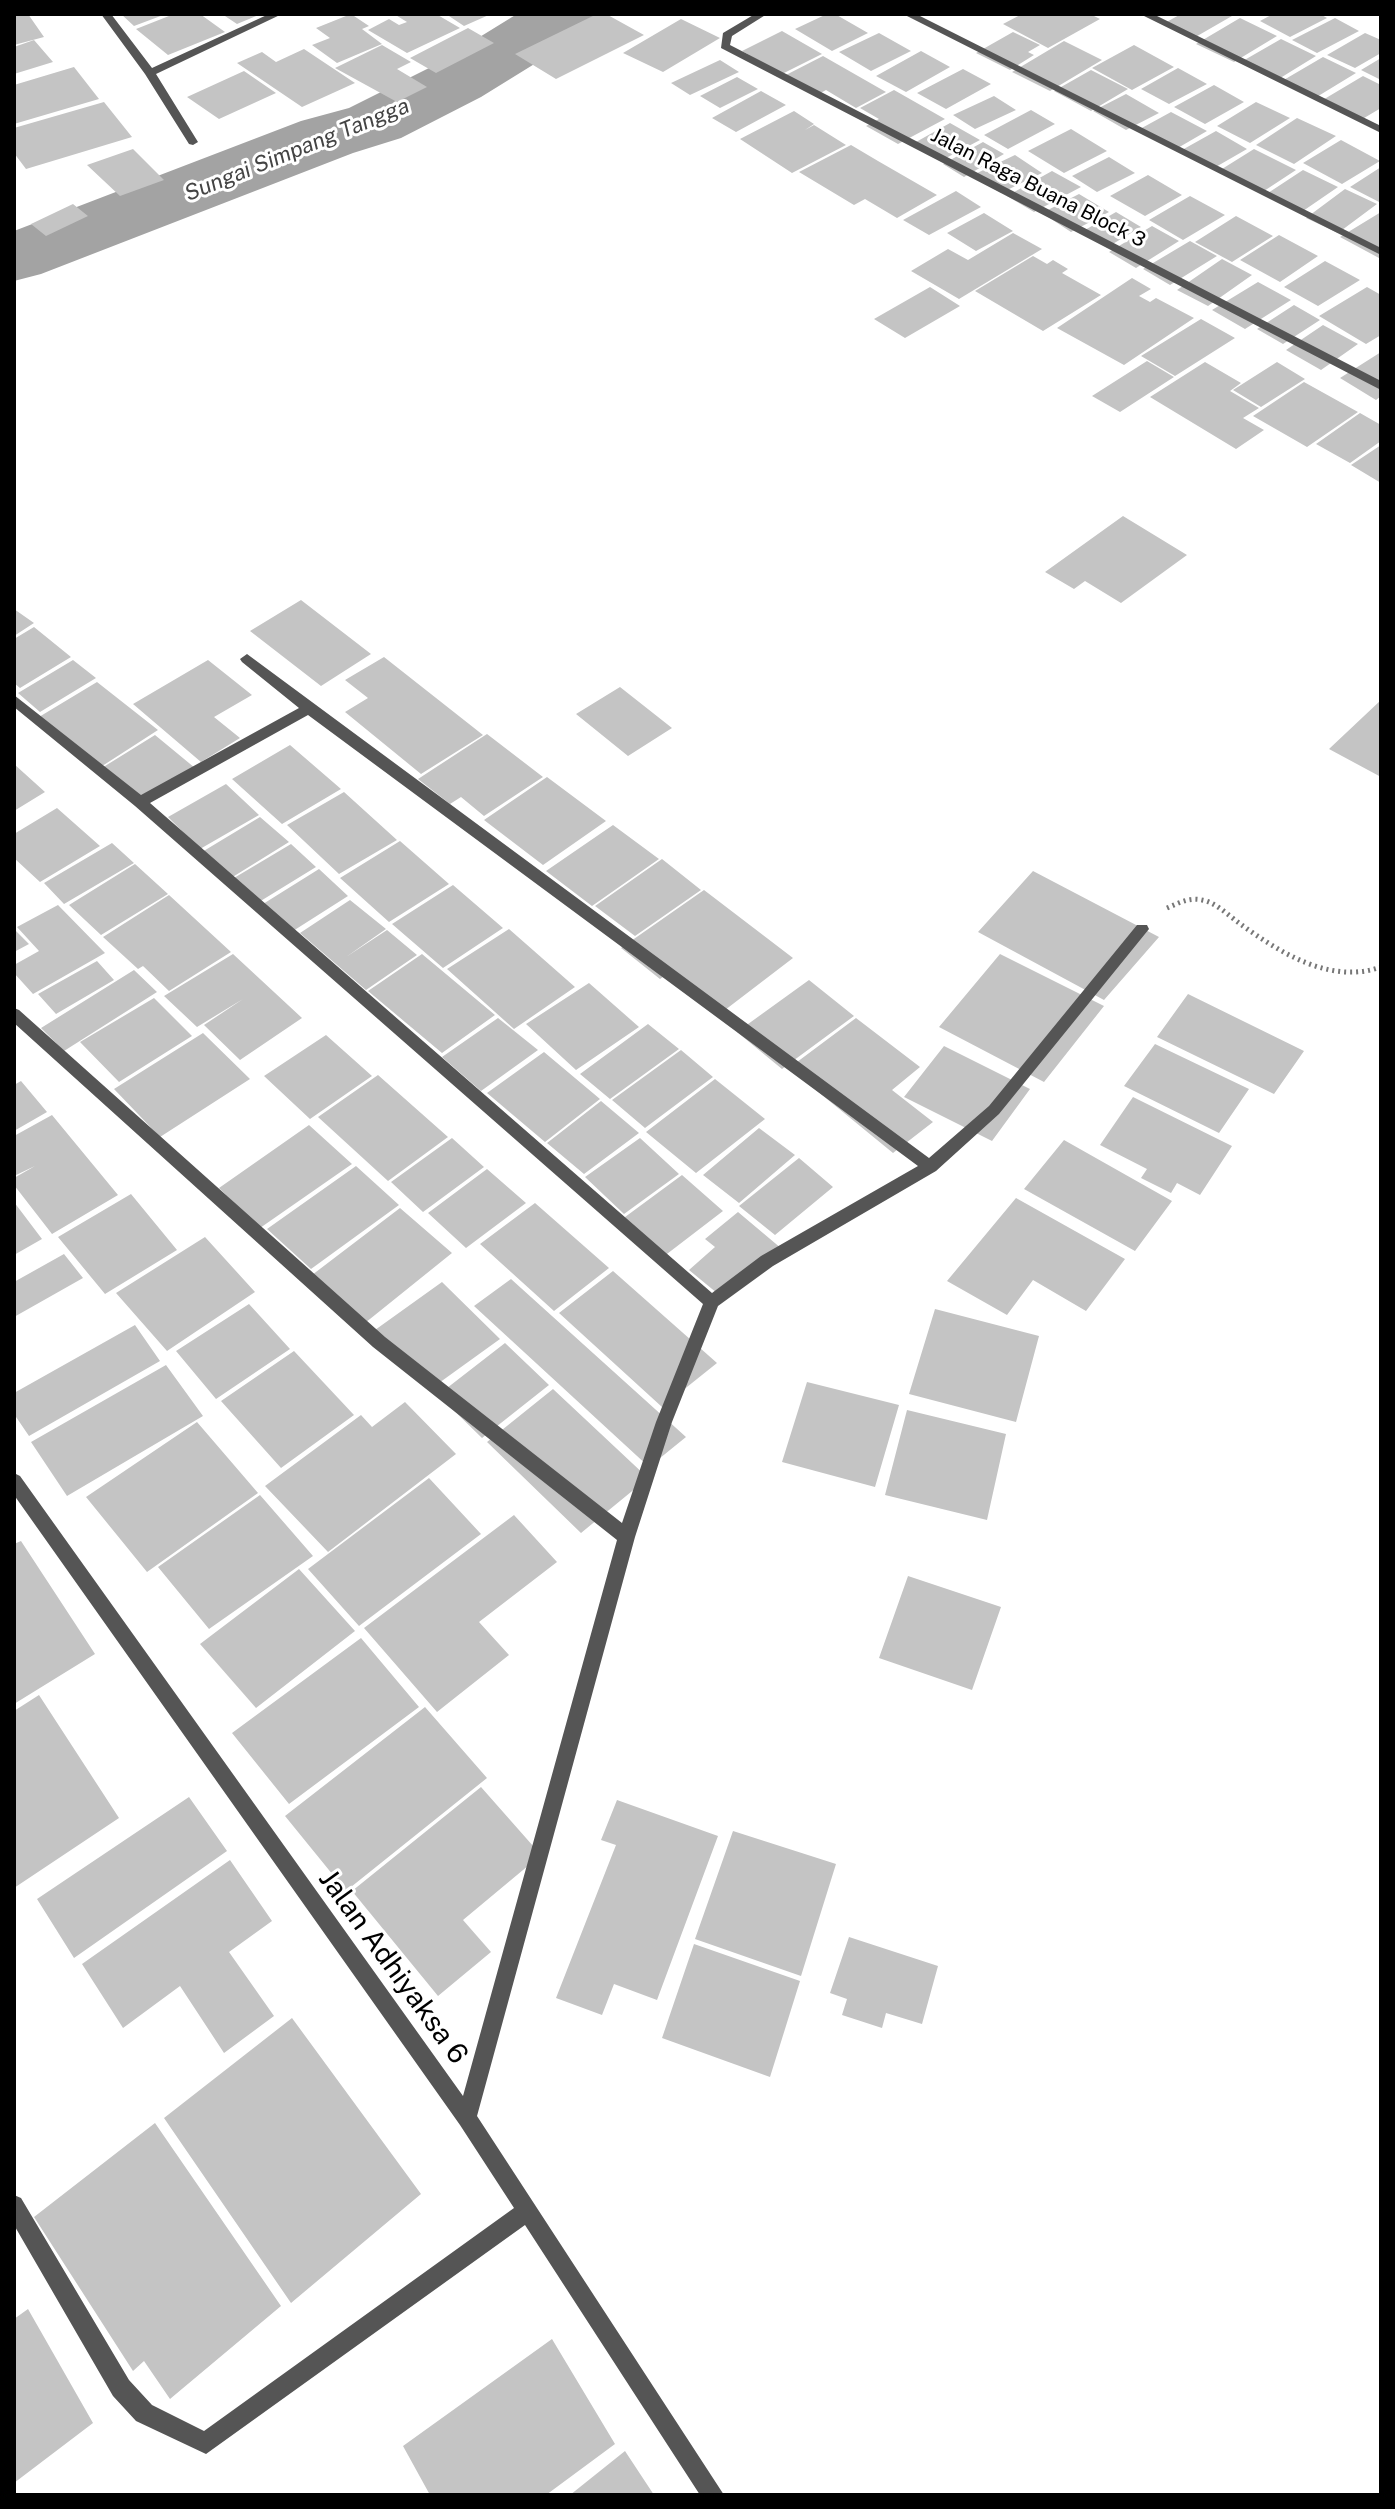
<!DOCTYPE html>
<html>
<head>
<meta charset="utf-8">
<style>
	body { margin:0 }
	#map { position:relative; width:1395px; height:2509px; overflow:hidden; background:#fff; font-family:"Public Sans",sans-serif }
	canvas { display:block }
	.frame { position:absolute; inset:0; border:16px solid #000; pointer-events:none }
</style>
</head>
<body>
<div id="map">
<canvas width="1395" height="2509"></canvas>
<div class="frame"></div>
</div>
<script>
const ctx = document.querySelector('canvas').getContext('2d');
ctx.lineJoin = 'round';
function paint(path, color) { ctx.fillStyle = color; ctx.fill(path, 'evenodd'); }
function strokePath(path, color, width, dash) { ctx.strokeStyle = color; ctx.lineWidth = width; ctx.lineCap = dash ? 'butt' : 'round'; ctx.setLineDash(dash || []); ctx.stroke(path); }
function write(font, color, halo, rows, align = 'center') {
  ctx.font = font + ' "Public Sans",sans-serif'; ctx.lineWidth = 6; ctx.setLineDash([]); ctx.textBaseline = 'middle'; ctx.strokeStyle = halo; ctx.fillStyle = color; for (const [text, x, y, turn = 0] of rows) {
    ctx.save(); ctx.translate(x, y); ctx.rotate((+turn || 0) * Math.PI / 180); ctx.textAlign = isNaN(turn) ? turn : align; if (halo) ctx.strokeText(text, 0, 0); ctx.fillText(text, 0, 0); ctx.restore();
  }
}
const river = new Path2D(`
	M517,14H601L591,29L481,97L401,138L353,153L41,274L14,281V231L301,121L349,108L431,67Z`);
const building = new Path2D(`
	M14,14H28L44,37L14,45Z
	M121,14H166L134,26Z
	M174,14H200L225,32L168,55L136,29Z
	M222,14H261L237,24Z
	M351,14L369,26L362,29L382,44L337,63L312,45L330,38L316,28Z
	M394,14H436L460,28L407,53L368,30L389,19L399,25L407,22Z
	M446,14H491L464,26Z
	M597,14H606L644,35L556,79L515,54Z
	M827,14H835L868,33L832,51L795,29Z
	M1022,14H1090L1100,19L1048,48L1003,24Z
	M1181,14H1229L1232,16L1192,39L1163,24Z
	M1273,14H1320L1327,18L1290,37L1260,21Z
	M1240,18L1277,36L1234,62L1196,44Z
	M1335,18L1359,31L1317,53L1292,40Z
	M681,19L720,38L663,72L623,53Z
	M468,28L494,43L436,73L410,58Z
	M782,31L822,54L782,74L742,51Z
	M1013,32L1040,45L1028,52L1034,55L1010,70L976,53Z
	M879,33L911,51L871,71L839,52Z
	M1365,33L1381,40V53L1355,68L1327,55Z
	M1281,39L1316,56L1277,80L1241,62Z
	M34,40L53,62L14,74V47Z
	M1064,41L1102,60L1050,91L1012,72Z
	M382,45L411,62L397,69L427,87L397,102L335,68Z
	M1134,45L1174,67L1132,90L1092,68Z
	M304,49L355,83L302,107L237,63L262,52L276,62Z
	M921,51L950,67L906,92L876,76Z
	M823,56L886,92L856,108L826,90L817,95L784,76Z
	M1323,57L1356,73L1315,98L1282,81Z
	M1381,58V80L1361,70Z
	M720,60L739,72L690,95L671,83Z
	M74,67L99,99L14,124V85Z
	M1178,68L1207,84L1169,104L1141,89Z
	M963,69L991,84L946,109L917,93Z
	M1091,70L1128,89L1091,111L1054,91Z
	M244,71L276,93L219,119L187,97Z
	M1363,76L1381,85V108L1359,121L1321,101Z
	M737,77L758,89L720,108L700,96Z
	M1214,85L1244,102L1205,124L1174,107Z
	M894,90L945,119L898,144L866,126L879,119L860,108Z
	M761,91L786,105L736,132L712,118Z
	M1126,94L1159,113L1126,130L1093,111Z
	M994,96L1016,110L975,129L953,115Z
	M104,102L132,137L26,169L14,153V128Z
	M1256,102L1290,118L1250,143L1217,126Z
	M1031,110L1055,124L1008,149L984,135Z
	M794,111L814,124L805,130L814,125L846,145L792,173L740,139Z
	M1171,112L1207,131L1176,149L1140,129Z
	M1297,118L1336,136L1294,164L1256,145Z
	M950,123L980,140L946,158L916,142Z
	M1071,129L1107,151L1064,173L1028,151Z
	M1216,131L1247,149L1214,168L1182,150Z
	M1341,140L1380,161L1342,184L1303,163Z
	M983,142L1004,154L964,177L943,164Z
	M851,145L878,161L937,195L897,218L865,199L854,205L799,172Z
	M133,149L164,180L120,196L87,165Z
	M1254,149L1296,170L1264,191L1222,169Z
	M1015,155L1042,173L1001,193L973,175Z
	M1109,157L1135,173L1097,192L1072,176Z
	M1381,167V203L1350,187Z
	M1303,170L1338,187L1303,211L1268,193Z
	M1052,171L1081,187L1034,212L1007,196Z
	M1148,175L1182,195L1145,216L1110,196Z
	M1345,189L1377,204L1338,233L1306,218Z
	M956,191L981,207L929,235L903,220Z
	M1079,194L1109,212L1071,232L1042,213Z
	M1190,196L1225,215L1183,240L1149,220Z
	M73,204L88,216L46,236L31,224Z
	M1116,212L1141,227L1111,245L1085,230Z
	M1381,212L1379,258L1340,237Z
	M984,213L1013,231L976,251L947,233Z
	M1236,216L1273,236L1232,262L1195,242Z
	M1152,226L1179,241L1136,268L1109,252Z
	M1013,233L1042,249L959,299L911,271L948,249L968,260Z
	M1279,235L1318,256L1280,282L1240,260Z
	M1190,241L1217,256L1170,285L1143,269Z
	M1033,256L1047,264L1053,260L1068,269L1062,273L1101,295L1043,331L975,291Z
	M1222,259L1252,275L1208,306L1177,290Z
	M1325,261L1360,280L1318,306L1284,287Z
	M1132,278L1151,289L1139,296L1150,302L1156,298L1194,318L1124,365L1057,328Z
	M1258,282L1291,300L1245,329L1212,310Z
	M930,287L960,306L905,338L874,319Z
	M1367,287L1381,295V335L1366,344L1319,316Z
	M1294,305L1320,320L1283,344L1257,329Z
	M1201,319L1235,338L1175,376L1141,356Z
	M1323,325L1358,344L1321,370L1286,350Z
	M1381,352V396L1376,400L1340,378Z
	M1147,361L1174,377L1120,412L1092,396Z
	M1205,362L1241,383L1230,391L1259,408L1243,418L1264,430L1236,449L1150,397Z
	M1277,362L1305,379L1261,407L1233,390Z
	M1304,382L1358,412L1307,447L1253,416Z
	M1360,413L1381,425V441L1350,463L1316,444Z
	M1381,445V483L1351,465Z
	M1123,516L1187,555L1121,603L1085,581L1074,589L1045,572Z
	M301,600L371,654L321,686L250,631Z
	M14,609L34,623L14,636Z
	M34,627L71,657L20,688L14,683V639Z
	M384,657L483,735L421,774L345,712L368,698L345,680Z
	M73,660L96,678L40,712L18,693Z
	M208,660L252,695L214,717L240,738L201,762L133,704Z
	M97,682L158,730L96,770L34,720Z
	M620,687L672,728L628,756L576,714Z
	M1381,700V777L1329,749Z
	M487,734L543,777L484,816L461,797L450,804L418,779Z
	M155,735L195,768L137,804L97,771Z
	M290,745L341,789L282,824L232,779Z
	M14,764L45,792L14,811Z
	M547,777L606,821L543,865L484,820Z
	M226,784L259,815L200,849L168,817Z
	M344,792L397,840L339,874L287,825Z
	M57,808L100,846L40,882L14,858V834Z
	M260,817L289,842L231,878L202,852Z
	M613,825L659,859L592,906L546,871Z
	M400,841L449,884L389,922L340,878Z
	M112,843L134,863L64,904L44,883Z
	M291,844L316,867L259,902L234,878Z
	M662,859L701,890L635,936L595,906Z
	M135,864L168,894L101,935L69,905Z
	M319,869L348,896L293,931L263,904Z
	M1033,871L1159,937L1104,1000L978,932Z
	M453,885L503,928L443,968L392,924Z
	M704,890L793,958L725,1010L673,970L660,979L621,948Z
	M169,895L231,952L169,991L143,966L138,969L103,937Z
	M350,900L386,929L346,957L387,930L417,955L366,990L300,933Z
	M58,905L105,953L33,994L14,973V965L39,951L17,927Z
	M14,929L29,944L14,952Z
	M509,929L575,987L514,1029L447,969Z
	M233,954L302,1018L240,1060L204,1025L243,999L197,1027L164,996Z
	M422,954L495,1015L442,1053L368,991Z
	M1000,954L1104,1006L1044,1082L939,1027Z
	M97,961L114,980L56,1014L38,994Z
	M134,970L157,992L64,1051L41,1028Z
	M809,980L854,1016L782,1069L737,1032Z
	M589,983L639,1027L576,1070L526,1024Z
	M1188,994L1304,1051L1274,1094L1157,1037Z
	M154,998L192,1036L119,1082L80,1042Z
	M498,1018L538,1050L481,1091L442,1057Z
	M856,1018L920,1067L892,1090L933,1122L893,1153L789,1068Z
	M648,1024L679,1049L610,1099L580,1074Z
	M203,1033L250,1079L160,1137L114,1089Z
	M326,1035L372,1076L310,1119L264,1076Z
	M1155,1044L1249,1089L1219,1133L1124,1086Z
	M944,1046L1030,1089L992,1141L904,1097Z
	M681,1050L713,1077L645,1128L612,1100Z
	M544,1052L600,1099L545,1142L487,1093Z
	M378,1075L448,1137L388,1181L318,1117Z
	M715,1079L765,1119L696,1173L646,1132Z
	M21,1081L47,1112L14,1131V1085Z
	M1133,1097L1232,1146L1200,1195L1177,1183L1171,1193L1141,1178L1147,1169L1100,1145Z
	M601,1101L639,1133L584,1174L547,1143Z
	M52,1115L118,1195L52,1234L14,1185V1178L35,1166L14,1176V1136Z
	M309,1125L352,1164L260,1228L219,1188Z
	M759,1128L795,1155L739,1203L703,1175Z
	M452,1138L484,1167L423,1212L391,1182Z
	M640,1138L679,1174L624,1214L585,1177Z
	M1064,1140L1172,1201L1135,1251L1024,1189Z
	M799,1158L833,1187L775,1235L739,1206Z
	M356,1166L399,1205L311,1269L267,1229Z
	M487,1169L526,1203L466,1248L428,1213Z
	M682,1175L723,1211L663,1257L621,1220Z
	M131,1194L177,1250L105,1294L58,1237Z
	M1016,1198L1125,1259L1086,1311L1033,1280L1007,1315L947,1281Z
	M14,1202L42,1239L14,1255Z
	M535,1203L609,1268L554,1311L480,1244Z
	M400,1208L452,1253L365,1323L312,1275Z
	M738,1212L782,1249L723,1298L689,1270L715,1247L705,1239Z
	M205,1237L255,1292L167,1351L116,1293Z
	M64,1254L83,1278L14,1317V1282Z
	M613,1271L717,1363L662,1407L559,1313Z
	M511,1279L686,1437L649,1467L474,1306Z
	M442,1282L500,1339L432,1388L375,1330Z
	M249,1304L290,1349L216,1399L176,1351Z
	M935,1309L1039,1336L1016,1422L909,1394Z
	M135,1325L160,1361L29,1436L14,1414V1393Z
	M505,1343L549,1385L482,1438L438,1395Z
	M294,1351L354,1415L281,1468L221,1401Z
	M166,1365L203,1416L67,1496L31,1442Z
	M807,1382L899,1405L875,1487L782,1462Z
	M553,1389L648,1478L581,1533L487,1442Z
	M405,1402L456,1454L328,1552L265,1486L361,1415L372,1427Z
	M907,1410L1006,1434L987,1520L885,1495Z
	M197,1422L258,1493L147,1572L86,1497Z
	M429,1478L481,1534L359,1626L308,1569Z
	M260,1495L313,1556L209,1629L158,1567Z
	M514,1515L557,1562L479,1622L509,1655L437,1712L364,1628Z
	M21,1541L95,1654L14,1704V1544Z
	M299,1569L355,1631L256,1708L200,1644Z
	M908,1576L1001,1607L972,1690L879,1658Z
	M361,1638L419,1707L289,1804L232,1733Z
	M39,1695L119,1818L14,1888V1711Z
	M425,1707L487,1778L346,1891L285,1816Z
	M481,1787L541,1855L463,1920L491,1952L438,1996L352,1891Z
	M189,1797L227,1851L74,1958L37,1899Z
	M617,1800L718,1836L657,2000L614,1984L602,2015L556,1998L616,1845L601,1840Z
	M733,1831L836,1864L801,1976L695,1939Z
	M230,1860L272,1921L229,1952L274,2016L224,2053L180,1986L123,2028L82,1964Z
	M849,1937L938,1966L922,2024L886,2013L882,2028L842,2015L847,1999L830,1993Z
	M694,1944L800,1981L770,2077L662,2038Z
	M292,2018L421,2194L291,2303L164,2118Z
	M155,2123L281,2306L170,2399L144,2361L133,2371L34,2217Z
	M28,2309L93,2423L14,2483V2319Z
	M552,2339L615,2444L546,2495H430L403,2446Z
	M625,2451L654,2495H570Z`);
const path = new Path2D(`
	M1167,908C1179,903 1189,897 1202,900C1215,902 1228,915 1239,923C1279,952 1330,985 1381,967`);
const street = new Path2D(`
	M101,14H111L152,68L269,14H282L156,74L198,142L193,145L189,144L145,74Z
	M755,14H767L732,36L730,45L1381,381V390L721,48L723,33Z
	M903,14H916L1381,248V255Z
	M1140,14H1153L1381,126V133Z
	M247,654L929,1158L989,1106L1137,925H1147L1149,929L999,1114L936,1171L773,1266L718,1306L672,1422L635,1537L477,2116L724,2495H700L525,2225L206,2454L136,2421L113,2396L14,2225V2195L21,2198L129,2380L152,2405L204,2431L514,2208L460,2125L14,1495V1473L20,1476L463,2096L617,1540L373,1347L14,1023V1008L19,1010L385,1337L622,1523L656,1422L703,1304L135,806L14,707V695L141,795L299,708L242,662L240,659ZM308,715L918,1166L761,1256L712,1293L150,803Z`);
const farStreetnames = [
	["Jalan Raga Buana Block 3",1038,188,27]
];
const farWaternames = [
	["Sungai Simpang Tangga",297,150,-22]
];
const nearStreetnames = [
	["Jalan Adhiyaksa 6",393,1967,54]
];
paint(river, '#a3a3a3');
paint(building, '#c4c4c4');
strokePath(path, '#777', 5, [2, 4]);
paint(street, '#555');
write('20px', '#000', '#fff', farStreetnames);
write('italic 22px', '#444', '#fff', farWaternames);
write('28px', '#000', '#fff', nearStreetnames);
</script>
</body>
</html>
